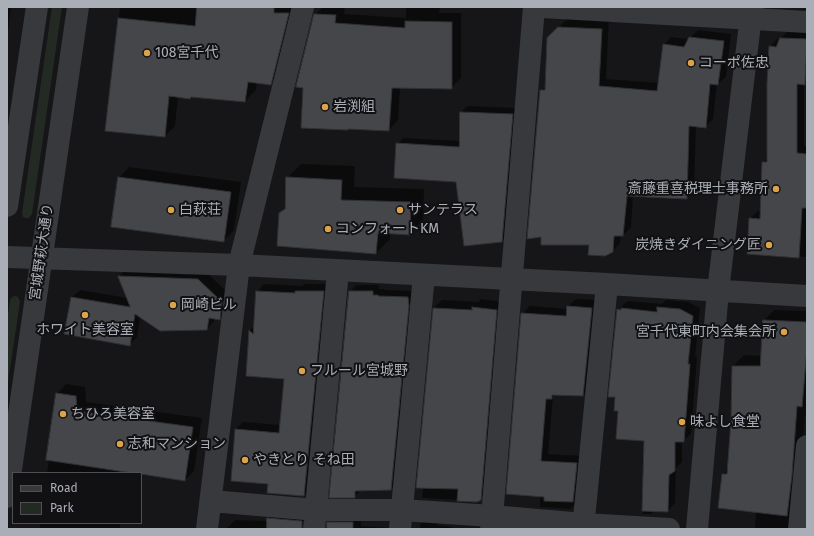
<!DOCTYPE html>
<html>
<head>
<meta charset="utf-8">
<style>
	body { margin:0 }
	#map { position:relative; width:814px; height:536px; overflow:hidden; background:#161618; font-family:"Fira Sans",sans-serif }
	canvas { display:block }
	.frame { position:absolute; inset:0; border:8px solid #aaaeb6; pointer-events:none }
	.legend { position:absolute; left:12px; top:472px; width:130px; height:52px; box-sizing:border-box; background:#111113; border:1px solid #4e5054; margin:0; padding:5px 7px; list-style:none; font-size:12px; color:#aaaeb6 }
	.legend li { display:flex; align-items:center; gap:8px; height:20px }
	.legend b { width:20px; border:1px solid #4e5054 }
</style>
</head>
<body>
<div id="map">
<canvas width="814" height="536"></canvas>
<div class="frame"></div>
<ul class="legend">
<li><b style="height:5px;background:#38393c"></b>Road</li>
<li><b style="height:11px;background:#232a23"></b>Park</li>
</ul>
</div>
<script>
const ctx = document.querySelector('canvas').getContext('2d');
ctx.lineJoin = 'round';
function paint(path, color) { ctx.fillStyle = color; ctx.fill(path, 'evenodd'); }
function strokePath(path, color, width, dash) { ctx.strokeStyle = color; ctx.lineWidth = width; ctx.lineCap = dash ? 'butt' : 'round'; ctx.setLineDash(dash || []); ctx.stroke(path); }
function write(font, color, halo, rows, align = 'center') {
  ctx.font = font + ' "Fira Sans","Noto Sans JP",sans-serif'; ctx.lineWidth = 4; ctx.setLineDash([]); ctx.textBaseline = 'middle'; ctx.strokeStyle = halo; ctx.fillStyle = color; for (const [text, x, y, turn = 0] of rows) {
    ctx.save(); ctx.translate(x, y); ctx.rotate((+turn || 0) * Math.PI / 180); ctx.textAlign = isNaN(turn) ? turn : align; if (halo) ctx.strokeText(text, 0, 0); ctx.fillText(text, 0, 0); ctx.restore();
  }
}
const green = new Path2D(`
	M52,7H62L32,214L29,218H26L23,217L22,213Z
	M15,296L18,297L20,302L7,389V322L10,300L12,297Z`);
const shadow = new Path2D(`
	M7,7H11L7,40Z
	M120,7H298L281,73L270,84L257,82L256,90L245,101L192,96H178L175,126L165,136L107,130Z
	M323,7H345L344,14L406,18V7H440L439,13H461V78L451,88L400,87L398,120L389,130L315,15Z
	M572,14L609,16L606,79L659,83L664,45L671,37L689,39L698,30L731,34L726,77L718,84H717L713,119L706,126L696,125L694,190L686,198L633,196L631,228L623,235H621L620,243L613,251L590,244L541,91L546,86L548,38Z
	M788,31L807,32V81L804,84V146H807V257L748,254L750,219L758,211H761L763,163L768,157L770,47L777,39H780Z
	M467,106L518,108L508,234L502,241L457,181L397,144L403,138L460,141L461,112Z
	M301,164L355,166L354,187L424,189L423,220L409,234L390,233V239L376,253L280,213L286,208L287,178Z
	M129,167L241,182L234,230L224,241L119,178Z
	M127,269L206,272L229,294L227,311L219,319L215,318L214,321L207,329L140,316L137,337L129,345L66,333L72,297L80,290L128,298L119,276Z
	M264,284L302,286L304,284H331L312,488L304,495L268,492L269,483L236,429L243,422L281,425L285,378L247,375L250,330L255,325L257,292Z
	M356,285H379V289H384V290L414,291L397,483L391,489L361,490L355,496L350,292Z
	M481,299L504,302L488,491L477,501L422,498L423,488L417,489L434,308L442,300L478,302Z
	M576,299L599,300L591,388L583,395L555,394L553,397L548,454L584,456L578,502L570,509L540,507V495L522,314L530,306L568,309V306Z
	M666,300L688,302L700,308L695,357H697L691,434L682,441V462L676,468L675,503L668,511L655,510L651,514H643L645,440L619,410L618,310L626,302L630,301L662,304Z
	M774,310L807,311V415H805L798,506L792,529H755L756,512L723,474L728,469L732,420L733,366L744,355L762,356L764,320Z
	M66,384L85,387L86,402L202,418L194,471L185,480L127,471V473H47L57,394Z
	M277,509L311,512L315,529H226L235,520L268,521V519Z
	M338,514H362L361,526L402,529H328V523Z
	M430,515L447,516L437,525L453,527L452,529H420V524Z
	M40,523H120V529H40Z`);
const building = new Path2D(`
	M197,7H274V13H289L271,85L248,82L245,102L191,97L190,99L169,96L165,137L105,131L118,18L195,26Z
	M314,14L336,15L335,23L405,28V21L452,22V89L392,88L389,131L348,129V130L301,128L303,88L296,87Z
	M558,27L602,29L599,86L657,91L663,44L684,47L689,37L724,41L718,85L710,84L706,128L689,126L687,199L627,196L623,236H614L613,252L605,256L588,255L589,245H541V237L527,239L540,90H545L547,38Z
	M780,38L807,39L805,85L797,84V153L807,154V208H802L799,258L747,254L749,218L760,219L762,162H767V83L769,46L776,47Z
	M460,112L513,114L502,242L464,246L456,182L394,178L396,143L459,147Z
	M118,177L231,192L224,242L111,227Z
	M286,177L342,180L341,200L411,202L410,235L378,233L376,254L277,246L279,213L285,209Z
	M118,276L198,279L222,302L220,320L209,318L207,330L160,331L135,314L130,346L64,334L71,297L130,307Z
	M256,291L295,293V291H324L304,496L267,493L268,484L231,481L235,429L279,433L284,379L246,376L249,330L253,334Z
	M349,291H373V295H378V296L408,297L409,306L391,490L355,491V498H329Z
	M567,306L592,308L583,396L552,395V399H546L541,461L577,463L573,502L544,501V497L506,494L521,313L566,316Z
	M472,307L497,310L481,500L477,502L457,501L458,489L416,488L433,308L472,310Z
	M657,307L680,309L693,316L688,364H690L684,442H675V471L669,475L668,512L642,511L644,441L616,439L618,411H614L615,397H608L617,309L621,310V308L657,312Z
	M763,320L807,322V348L802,407L797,406L792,475L787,516L718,508L722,474H727L731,420L732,366H760Z
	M56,393L76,396L77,411L193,427L185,481L141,474V473H132L46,460Z
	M267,518L302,521V529H267Z
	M327,522H353V529H327Z`);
const minor = new Path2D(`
	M542,7L807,22
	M7,206L37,7
	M7,257L239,265L607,284L807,296
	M7,497L78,7
	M211,501L316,510H402L492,516L584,524L669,529
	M207,529L239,265L303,7
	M314,529L338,271
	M400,529L424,275
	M491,529L534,7
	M583,529L607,284
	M697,529L718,291L752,7
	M799,529L807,446`);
const markers = [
	[147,53,4,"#dca44a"],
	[691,63,4,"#dca44a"],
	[325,107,4,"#dca44a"],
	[776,189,4,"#dca44a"],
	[171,210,4,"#dca44a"],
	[400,210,4,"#dca44a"],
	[328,229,4,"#dca44a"],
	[769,245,4,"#dca44a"],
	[173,305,4,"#dca44a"],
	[85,315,4,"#dca44a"],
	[784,332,4,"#dca44a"],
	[302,371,4,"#dca44a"],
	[63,414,4,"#dca44a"],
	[682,422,4,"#dca44a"],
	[120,444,4,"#dca44a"],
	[245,460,4,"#dca44a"]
];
const poiNames = [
	["108宮千代",155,53],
	["コーポ佐忠",699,63],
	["岩渕組",333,107],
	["斎藤重喜税理士事務所",768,189,"right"],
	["白萩荘",179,210],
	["サンテラス",408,210],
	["コンフォートKM",336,229],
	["炭焼きダイニング匠",761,245,"right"],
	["岡崎ビル",181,305],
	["ホワイト美容室",85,330,"center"],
	["宮千代東町内会集会所",776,332,"right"],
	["フルール宮城野",310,371],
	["ちひろ美容室",71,414],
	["味よし食堂",690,422],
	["志和マンション",128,444],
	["やきとり そね田",253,460]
];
const streetNames = [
	["宮城野萩大通り",42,252,-82]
];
paint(green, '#232a23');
paint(shadow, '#0007');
paint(building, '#45464a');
strokePath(building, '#303134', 1);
strokePath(minor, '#38393c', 22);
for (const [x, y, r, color] of markers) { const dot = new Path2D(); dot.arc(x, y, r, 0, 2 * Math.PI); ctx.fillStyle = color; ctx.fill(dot); strokePath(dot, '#111113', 1.5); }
write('14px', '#aaaeb6', '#111113', poiNames, 'left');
write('14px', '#aaaeb6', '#111113', streetNames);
</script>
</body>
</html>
